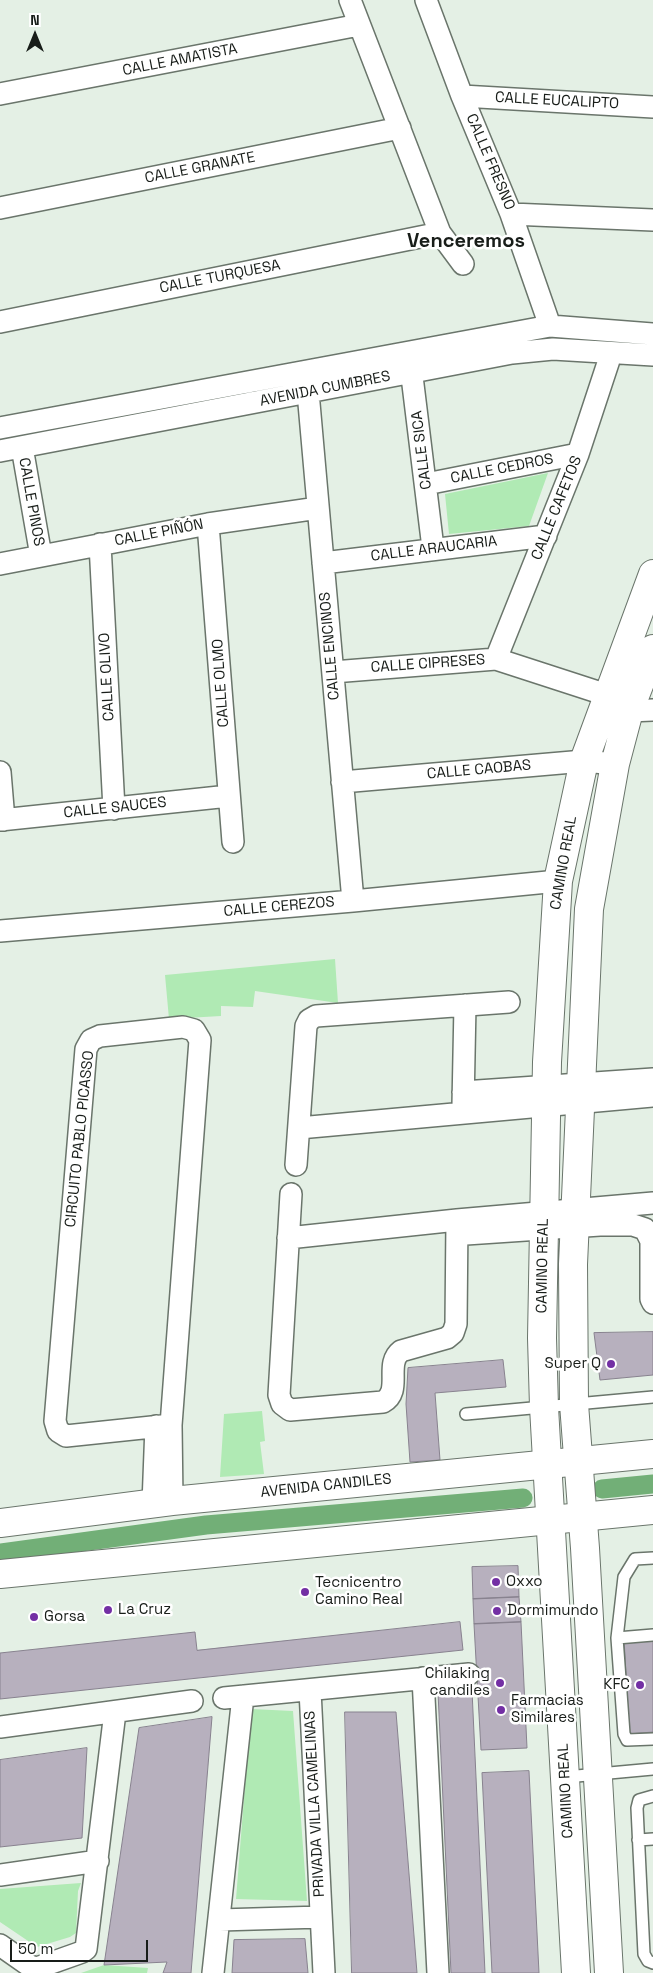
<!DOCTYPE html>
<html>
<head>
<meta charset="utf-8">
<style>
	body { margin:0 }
	#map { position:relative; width:653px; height:1973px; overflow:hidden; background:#e4f0e5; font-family:"Space Grotesk",sans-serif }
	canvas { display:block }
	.north { position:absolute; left:10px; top:10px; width:50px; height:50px; -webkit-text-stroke:4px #fff; paint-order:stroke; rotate:0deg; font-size:14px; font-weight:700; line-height:20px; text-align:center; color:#181d19 }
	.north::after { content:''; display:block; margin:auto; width:18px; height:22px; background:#181d19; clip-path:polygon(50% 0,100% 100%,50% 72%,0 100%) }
	.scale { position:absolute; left:10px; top:1940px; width:138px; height:22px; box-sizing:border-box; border:2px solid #181d19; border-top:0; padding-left:6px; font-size:15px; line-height:18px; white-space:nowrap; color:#181d19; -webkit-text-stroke:4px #fff; paint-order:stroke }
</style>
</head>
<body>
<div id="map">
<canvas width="653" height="1973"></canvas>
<div class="north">N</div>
<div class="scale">50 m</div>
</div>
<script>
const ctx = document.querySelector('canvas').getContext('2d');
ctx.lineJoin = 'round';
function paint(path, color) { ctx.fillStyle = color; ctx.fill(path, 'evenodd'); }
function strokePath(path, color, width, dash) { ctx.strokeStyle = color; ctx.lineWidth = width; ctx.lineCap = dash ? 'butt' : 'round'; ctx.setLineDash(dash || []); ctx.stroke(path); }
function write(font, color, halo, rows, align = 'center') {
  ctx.font = font + ' "Space Grotesk",sans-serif'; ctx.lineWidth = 5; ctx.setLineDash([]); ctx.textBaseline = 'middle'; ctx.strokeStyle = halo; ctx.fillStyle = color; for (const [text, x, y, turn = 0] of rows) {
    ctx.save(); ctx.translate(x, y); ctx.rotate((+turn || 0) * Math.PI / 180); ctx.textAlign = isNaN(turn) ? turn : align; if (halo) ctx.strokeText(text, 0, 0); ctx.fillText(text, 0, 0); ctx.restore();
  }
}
const green = new Path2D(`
	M548,473L529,526L449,534L445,494Z
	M335,959L338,1003L255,991L253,1007L221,1006V1016L169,1019L165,975Z
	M262,1411L265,1441L260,1442L264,1474L220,1477L224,1414Z
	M251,1709L293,1711L307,1901L236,1899Z
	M81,1883L78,1891L76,1933L70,1937L37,1947L0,1922V1889Z
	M104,1965L148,1968L147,1973H81Z`);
const canal = new Path2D(`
	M602,1489L653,1484
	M0,1553L206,1525L523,1498`);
const building = new Path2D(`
	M653,1332V1375L600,1380L594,1333Z
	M503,1360L506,1387L435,1393L440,1460L410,1462L406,1404L408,1368Z
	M518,1566L519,1597L473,1599L472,1567Z
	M519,1597L521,1622L474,1624L473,1599Z
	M460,1622L463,1650L0,1699V1653L195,1632L197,1650Z
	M521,1622L527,1748L481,1750L474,1624Z
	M653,1637V1732L629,1734L624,1638Z
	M472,1690L485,1973H451L438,1692Z
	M345,1712H396L417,1973H352Z
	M212,1717L191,1973H163L167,1962L104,1965L139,1728Z
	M87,1748L82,1838L0,1847V1760Z
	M529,1771L539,1973H492L482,1773Z
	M305,1939L308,1973H232L234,1940Z`);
const service = new Path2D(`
	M466,1414L653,1397
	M653,1558L635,1559L624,1577L617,1638L624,1734L627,1740L653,1739
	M617,1638L653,1635
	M566,1777L653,1769
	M653,1796L639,1800L637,1808L644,1954L648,1961L653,1963
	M638,1840L653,1839`);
const minor = new Path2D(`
	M350,0L440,233L463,264
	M426,0L462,96L511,214L550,326
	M0,94L359,25
	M462,96L653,107
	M0,208L400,128
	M511,214L653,220
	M0,322L440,233
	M410,360L433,548
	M308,392L353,901
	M0,428L550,326L653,334
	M22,447L41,556
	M0,451L512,353L553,349L653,355
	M426,484L578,454
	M208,524L233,842
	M100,544L114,809
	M323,563L546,536
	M0,564L208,524L318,508
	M496,659L578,454L611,354
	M333,672L496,659L607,695
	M629,711L653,710
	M0,772L4,820
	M342,782L584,761L615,764
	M0,820L229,796
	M0,931L353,901L558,881
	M463,1092L653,1079
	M463,1105L465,1005
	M299,1128L653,1096
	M296,1165L306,1026L309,1020L316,1016L509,1002
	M291,1194L279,1395L282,1404L290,1410L383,1402C403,1391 384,1364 401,1351L447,1338L453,1333L456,1324L457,1220
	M466,1234L600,1225H633L645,1229L651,1241V1299L653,1303
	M288,1238L457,1220L653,1203
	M171,1425L66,1436L58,1431L55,1421L86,1049L91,1040L100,1036L183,1027L194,1030L200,1040L171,1425L172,1501
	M153,1504L156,1426
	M423,1678L438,1973
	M310,1690L324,1973
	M224,1698L469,1674
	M0,1727L192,1701
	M0,1875L98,1861
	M220,1920L321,1917
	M0,1945L30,1966L37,1968L82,1952L86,1949L115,1712
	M213,1973L243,1696`);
const tertiary = new Path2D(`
	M576,1973L544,1407L542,1338L547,1062L558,881L584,761L653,574
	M609,1973L585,1548L574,1404L573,1264L589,909L615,764L629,711L653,649`);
const secondary = new Path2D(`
	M0,1523L172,1501L653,1454
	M0,1574L653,1510`);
const markers = [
	[611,1364,5,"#732fa4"],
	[496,1582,5,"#732fa4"],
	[305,1592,5,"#732fa4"],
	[108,1610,5,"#732fa4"],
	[497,1611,5,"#732fa4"],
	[34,1617,5,"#732fa4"],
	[500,1683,5,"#732fa4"],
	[640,1685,5,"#732fa4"],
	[501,1710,5,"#732fa4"]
];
const streetNames = [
	["CALLE AMATISTA",180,60,-11],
	["CALLE EUCALIPTO",557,101,3],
	["CALLE FRESNO",490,162,67],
	["CALLE GRANATE",200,168,-11],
	["CALLE TURQUESA",220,277,-11],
	["AVENIDA CUMBRES",325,389,-11],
	["CALLE SICA",422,450,-97],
	["CALLE CEDROS",502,469,-11],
	["CALLE PINOS",31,502,80],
	["CALLE CAFETOS",557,508,-68],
	["CALLE PIÑÓN",159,533,-11],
	["CALLE ARAUCARIA",434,549,-7],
	["CALLE ENCINOS",330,646,-95],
	["CALLE CIPRESES",428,664,-4],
	["CALLE OLIVO",107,677,-93],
	["CALLE OLMO",221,683,-94],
	["CALLE CAOBAS",479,770,-5],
	["CALLE SAUCES",115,808,-6],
	["CAMINO REAL",564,863,-80],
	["CALLE CEREZOS",279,907,-5],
	["CIRCUITO PABLO PICASSO",80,1139,-84],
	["CAMINO REAL",543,1266,-89],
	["AVENIDA CANDILES",326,1486,-6],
	["CAMINO REAL",566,1791,-93],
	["PRIVADA VILLA CAMELINAS",315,1804,-93]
];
const poiNames = [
	["Super Q",601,1364,"right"],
	["Oxxo",506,1582],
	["Tecnicentro",315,1583],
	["Camino Real",315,1600],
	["La Cruz",118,1610],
	["Dormimundo",507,1611],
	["Gorsa",44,1617],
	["Chilaking",490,1674,"right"],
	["candiles",490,1691,"right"],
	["KFC",630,1685,"right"],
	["Farmacias",511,1701],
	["Similares",511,1718]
];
const districtNames = [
	["Venceremos",466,242]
];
paint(green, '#b0eab4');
strokePath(canal, '#72af77', 19);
paint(building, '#b7b0be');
strokePath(building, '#88828f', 1);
strokePath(service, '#6a756b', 14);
strokePath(minor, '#6a756b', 24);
strokePath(tertiary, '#6a756b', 30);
strokePath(secondary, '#6a756b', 30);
strokePath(service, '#fff', 11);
strokePath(minor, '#fff', 21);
strokePath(tertiary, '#fff', 28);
strokePath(secondary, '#fff', 28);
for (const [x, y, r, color] of markers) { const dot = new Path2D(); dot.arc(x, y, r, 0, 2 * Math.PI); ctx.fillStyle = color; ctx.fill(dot); strokePath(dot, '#fff', 2); }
write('15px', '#181d19', '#fff', streetNames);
write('15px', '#181d19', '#fff', poiNames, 'left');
write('bold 20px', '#181d19', '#fff', districtNames);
</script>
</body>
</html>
